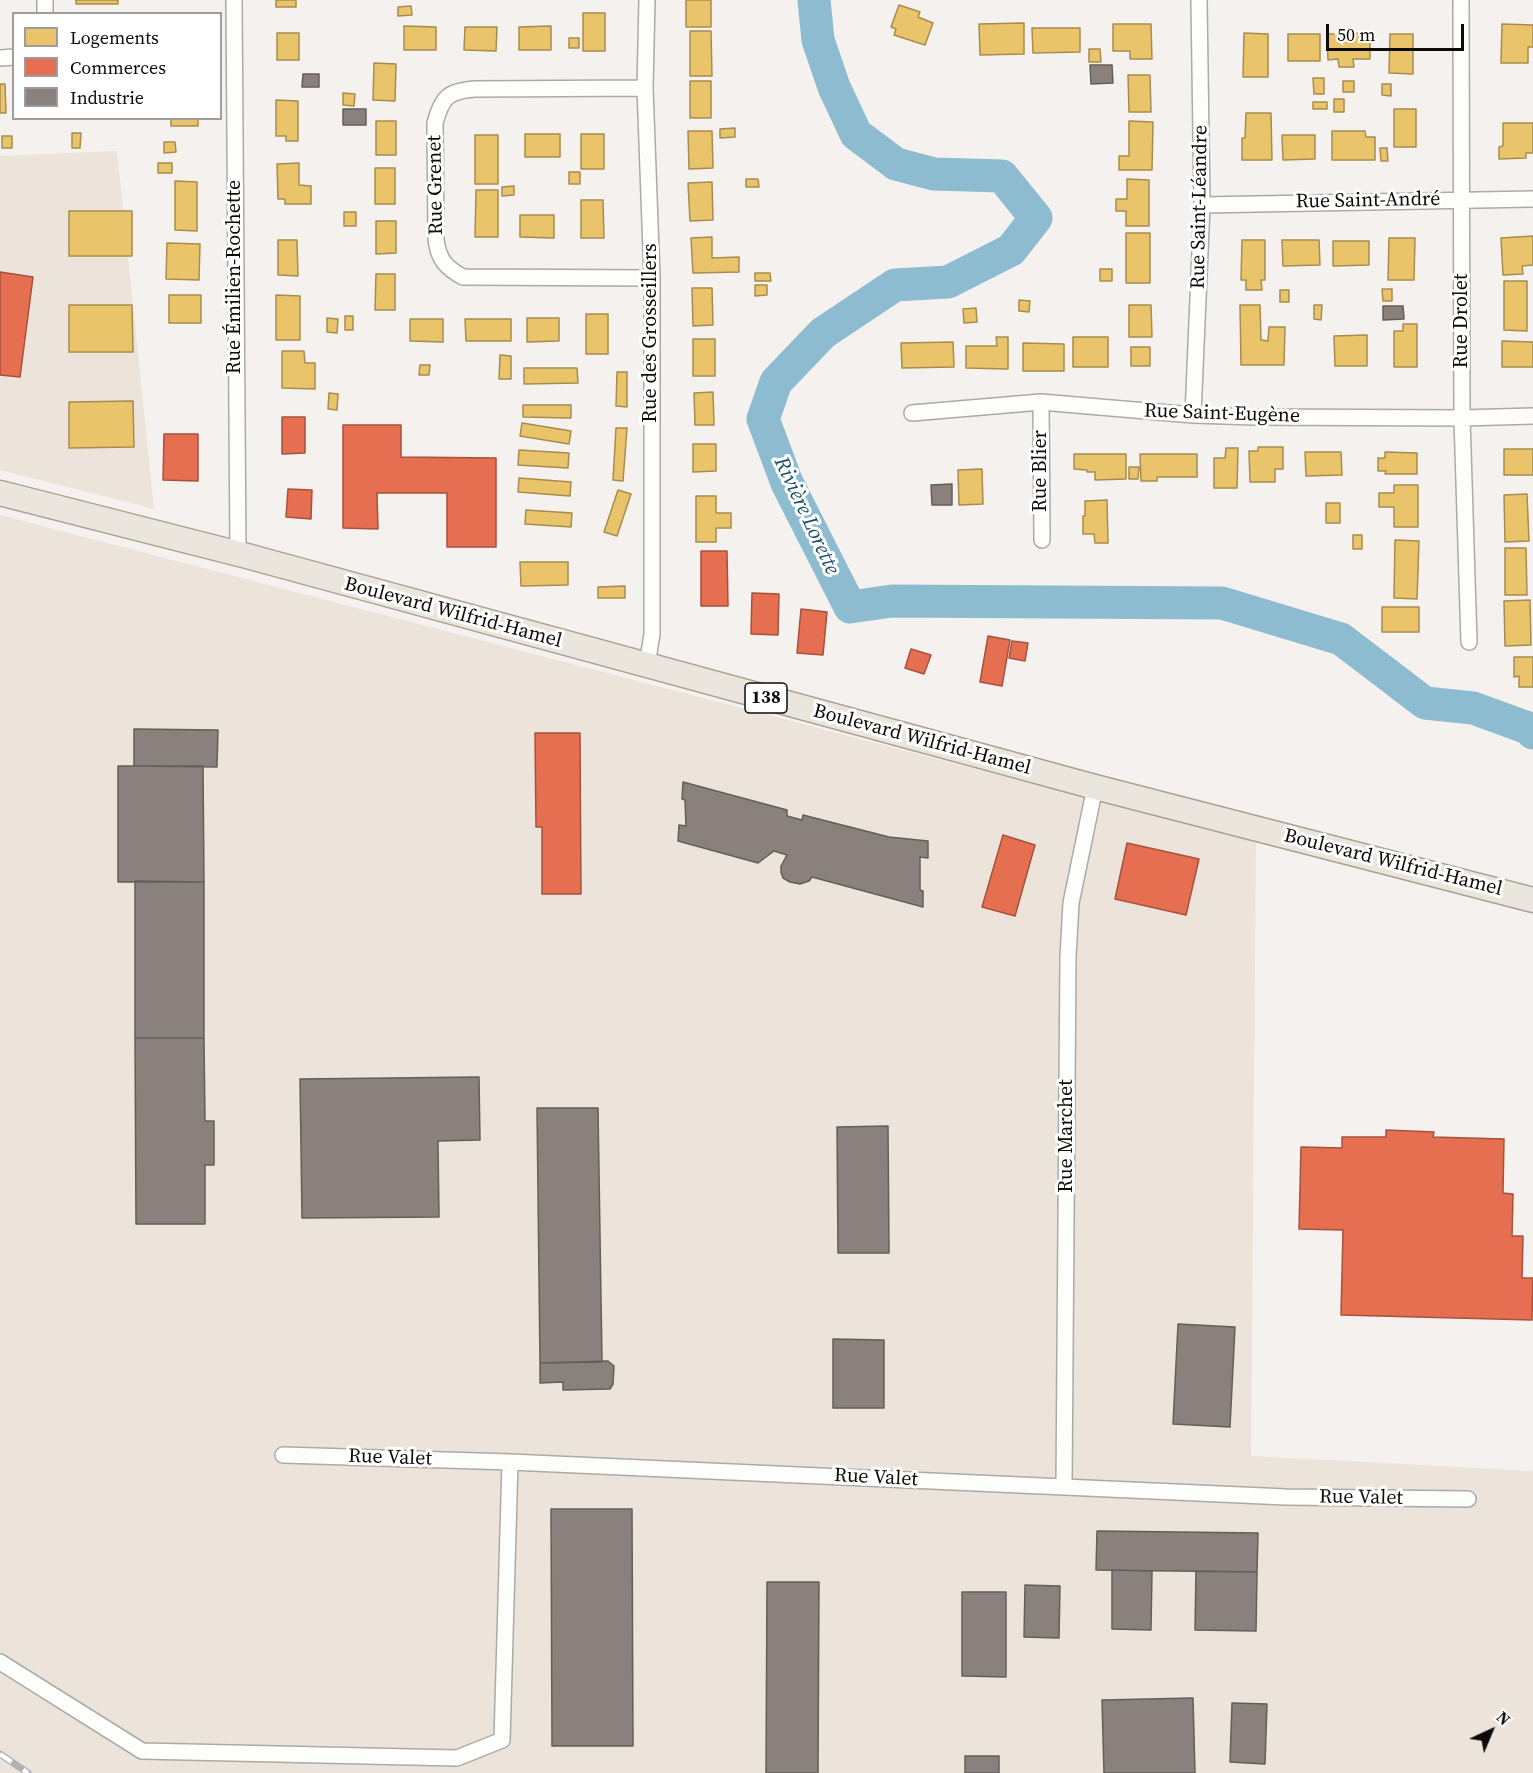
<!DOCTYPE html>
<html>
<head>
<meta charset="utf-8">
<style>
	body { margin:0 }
	#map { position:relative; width:1533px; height:1773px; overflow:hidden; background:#f4f1ee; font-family:"Source Serif 4",serif }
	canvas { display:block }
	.legend { position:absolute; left:12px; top:12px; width:210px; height:108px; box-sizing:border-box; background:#fff; border:2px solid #9e9d9c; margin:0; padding:8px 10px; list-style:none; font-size:18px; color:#0d0b08 }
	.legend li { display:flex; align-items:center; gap:12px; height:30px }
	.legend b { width:30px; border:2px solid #9e9d9c }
	.north { position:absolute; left:1461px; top:1701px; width:60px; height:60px; -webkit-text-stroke:4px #fff; paint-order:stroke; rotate:44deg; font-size:16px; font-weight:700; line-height:24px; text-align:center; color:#0d0b08 }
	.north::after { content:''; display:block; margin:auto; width:21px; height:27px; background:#0d0b08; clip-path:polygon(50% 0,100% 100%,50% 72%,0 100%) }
	.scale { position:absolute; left:1326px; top:24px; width:138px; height:27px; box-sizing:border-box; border:3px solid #0d0b08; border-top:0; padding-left:8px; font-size:18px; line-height:21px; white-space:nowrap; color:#0d0b08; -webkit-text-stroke:4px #fff; paint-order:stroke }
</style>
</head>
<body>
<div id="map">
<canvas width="1533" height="1773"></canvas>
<ul class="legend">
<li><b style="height:16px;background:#e9c46a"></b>Logements</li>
<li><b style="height:16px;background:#e76f51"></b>Commerces</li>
<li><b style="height:16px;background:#8a817c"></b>Industrie</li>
</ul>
<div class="north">N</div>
<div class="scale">50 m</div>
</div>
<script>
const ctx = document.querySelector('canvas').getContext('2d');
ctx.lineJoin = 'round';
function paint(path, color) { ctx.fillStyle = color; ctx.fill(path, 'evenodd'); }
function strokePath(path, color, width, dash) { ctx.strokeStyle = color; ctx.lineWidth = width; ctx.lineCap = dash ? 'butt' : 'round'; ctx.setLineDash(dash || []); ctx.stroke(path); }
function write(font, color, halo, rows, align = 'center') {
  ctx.font = font + ' "Source Serif 4",serif'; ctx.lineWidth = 6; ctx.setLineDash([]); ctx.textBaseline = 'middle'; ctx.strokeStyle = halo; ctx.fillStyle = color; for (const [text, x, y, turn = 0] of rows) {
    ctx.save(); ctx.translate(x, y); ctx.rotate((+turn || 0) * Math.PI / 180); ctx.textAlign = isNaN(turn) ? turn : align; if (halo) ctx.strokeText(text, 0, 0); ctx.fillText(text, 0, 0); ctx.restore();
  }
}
const built = new Path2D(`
	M117,151L154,509L0,470V156Z
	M0,515L1256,842L1251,1456L1533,1471V1773H0Z`);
const homes = new Path2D(`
	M76,0H118V4H76Z
	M276,0H296V7H276Z
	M686,0H711V27H686Z
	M899,5L920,12L918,17L933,23L925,45L894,35L896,29L891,27Z
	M411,6L412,15L398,16V7Z
	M583,13H605V51H583Z
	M1024,23V54L980,55L979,24Z
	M1113,24H1151L1152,59H1130V51H1113Z
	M1502,24L1533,25V47H1528V63H1501Z
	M404,26L436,27V50H404Z
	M551,26V50H519V27Z
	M465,27H497L496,51L464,50Z
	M1032,28H1080V52L1033,53Z
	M690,31H711L712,76H690Z
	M277,33H299V60H277Z
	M1244,33L1268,34V77H1243Z
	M1370,33V59H1353L1354,67H1339L1338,59L1328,60L1327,34Z
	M1288,34H1320V61H1288Z
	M1390,34H1413V74L1389,73Z
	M569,38H579V48H569Z
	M1089,49H1100L1101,62H1089Z
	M374,63L396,64L395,101L373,100Z
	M1128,75H1150L1151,112H1129Z
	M1313,78H1324V94H1314Z
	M690,81H711V118H690Z
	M1343,81H1354V92H1343Z
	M0,84H5L6,113H0Z
	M1382,84H1391V96L1382,95Z
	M343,93L355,94L354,106L343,105Z
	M1334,99H1344V112H1334Z
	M276,100L298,101V141H286V136H276Z
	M1313,102H1327V109H1313Z
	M1394,109H1416V147H1394Z
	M1246,113H1271L1272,160H1242V138H1245Z
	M171,118H198V126H171Z
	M376,121H396V155H376Z
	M1129,121L1153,122L1152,170H1119V156H1129Z
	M1503,123H1533V153H1526V158L1499,159V147L1503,146Z
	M735,128V137L720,138V129Z
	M688,131H712L713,168L689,169Z
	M1332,131H1365L1366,137H1375V160H1332Z
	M72,133H81L80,148H72Z
	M525,134H560V157H525Z
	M581,134H604V169H581Z
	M475,135H498V184H475Z
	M1282,135H1315V159L1283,160Z
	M2,136H12V148H2Z
	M164,142H175L176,152L164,153Z
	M1380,148H1387L1388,161H1381Z
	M158,163H172V173H158Z
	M299,163V185L311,186V204H285V199H278L277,164Z
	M375,168H395V204H375Z
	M569,172H580V184H569Z
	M746,179H758L759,187H746Z
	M1127,179L1149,180V226H1126V211H1116V199H1127Z
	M175,181L197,182V231L175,230Z
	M712,182L713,220L690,221L688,183Z
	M514,186V195L502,196V187Z
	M476,190H498V237H475Z
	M581,200H603L604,238H581Z
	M69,211H132V256H69Z
	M344,212H356V226H344Z
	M520,215H554V238L520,237Z
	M376,221H396V253L376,254Z
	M1126,233H1150V283H1126Z
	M1533,236V265L1522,266L1523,274L1503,275L1501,238Z
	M712,237V258L739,257V272L693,273L691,238Z
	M1389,238H1415L1414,280H1388Z
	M278,240H297L298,276L278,275Z
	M1242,240H1265V280H1261L1262,290H1246V280H1241Z
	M1282,240H1319L1320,265L1283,266Z
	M1333,241H1369V265L1333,266Z
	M167,243L200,244L199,280L166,279Z
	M1100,269H1112V281H1100Z
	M755,273H770L771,281H755Z
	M376,274H395V310H375Z
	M1504,281H1527V331L1504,330Z
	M755,285H767V295L755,296Z
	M692,288H712L713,325L693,326Z
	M1382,289H1392V301H1383Z
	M1280,290H1289V302H1280Z
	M169,295H201V323H169Z
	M276,295L300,296V340H276Z
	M1019,300L1030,301L1029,312L1019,311Z
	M69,305H132L133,352H69Z
	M1129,305H1151L1152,337H1129Z
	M1240,305H1260L1261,340L1268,341L1269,327H1285L1284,365H1241Z
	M1314,305H1322L1321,320L1314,319Z
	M976,308L977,322L964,323L963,309Z
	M586,314H608V354H586Z
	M345,316H353V330H345Z
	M327,318L338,319L337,333L327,332Z
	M527,318H559V341L527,342Z
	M410,319H443V342L410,341Z
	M465,319H511V341H466Z
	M1403,324H1417V367H1394V331H1403Z
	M1367,335V366H1335L1334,336Z
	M996,337H1008V369L966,368V346H997Z
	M1073,337H1108V367H1073Z
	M693,339H715V376H693Z
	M1502,341L1533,342V367H1502Z
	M953,342L954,367L902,368L901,343Z
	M1023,343L1064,344V371H1023Z
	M1131,347H1150V366H1131Z
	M282,351H304L305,363H315V389L282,388Z
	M500,355L511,356V379H499Z
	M420,365H430L429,375H419Z
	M524,368H577L578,383L524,384Z
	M617,372H627V407L616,406Z
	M713,392L714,425H695L694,393Z
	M329,393L338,394L337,410L328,409Z
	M133,401L134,447L69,448V402Z
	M523,405H571V418L523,417Z
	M522,423L571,431L569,444L520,436Z
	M616,428H627L623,481L613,480Z
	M693,444H716V471L693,472Z
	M1258,447H1283V469H1275V482H1250L1249,451H1258Z
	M1226,448H1238L1237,488H1214V458H1225Z
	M1504,449H1533V475H1504Z
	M519,450L569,453L568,468L518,465Z
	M1305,452H1341L1342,475L1306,476Z
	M1385,452L1417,453V474H1385L1386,471H1378V458H1385Z
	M1074,454H1126V479L1095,480V472H1087V470L1074,469Z
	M1140,454H1197V477H1157V481H1141Z
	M1129,467H1139L1138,479H1129Z
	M982,469L983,504L959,505L958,470Z
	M519,478L571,482L570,496L518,492Z
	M1394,485H1418V527H1394V507H1379V493H1394Z
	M618,490L631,494L617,536L604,532Z
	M1527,494L1529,541L1505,542L1504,495Z
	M696,496H716V513H731V528H716V542H696Z
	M1107,500L1108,543H1095L1094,534H1083V516H1085V501Z
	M1326,503H1340V523H1326Z
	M526,510L572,513L571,527L525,524Z
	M1353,535H1362V549H1353Z
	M1395,540L1419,541L1417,599L1394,598Z
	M1505,548H1526L1527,595H1505Z
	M520,562H568V585L521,586Z
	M625,586V598H598V587Z
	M1530,600L1531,645L1505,646L1504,601Z
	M1382,607H1419V632H1382Z
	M1514,657H1533V687H1519V676L1514,677Z`);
const shops = new Path2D(`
	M0,272L33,277L20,377L0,375Z
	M282,417H305V453L282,454Z
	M343,425H401V457L496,458V547H447V493H377L378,529L343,528Z
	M164,434H198V481L163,480Z
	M288,489L312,490L311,519L286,517Z
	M701,551H727L728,606H701Z
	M752,593L779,594L778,635L751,634Z
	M801,609L827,612L823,655L797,653Z
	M988,636L1010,640L1002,686L980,682Z
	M1012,641L1028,643L1025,661L1009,658Z
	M911,649L931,655L924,674L905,668Z
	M535,733H580L581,894H542V827H536Z
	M1003,835L1035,845L1015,916L982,907Z
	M1127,843L1199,859L1186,915L1115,899Z
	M1386,1130L1434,1132L1433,1137L1504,1139L1503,1193L1513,1194L1512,1236H1523L1522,1278H1533L1532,1320L1341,1315L1343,1230L1299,1229L1301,1147L1342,1148V1137H1386Z`);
const industry = new Path2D(`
	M1090,65H1112L1113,83L1091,84Z
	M303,74H319V87H302Z
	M343,109H366V125H343Z
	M1383,306H1403L1404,319L1383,320Z
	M952,484V505H932L931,485Z
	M134,729L218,730L217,767L134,766Z
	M118,766H203L204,882H118Z
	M683,782L787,810V816L802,820L803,815L889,837L928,841V858L920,857V890L923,891V907L812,877L809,881L800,884L790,882L783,878L781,872V866L787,855L774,851L758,863L678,841L679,825L686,826L685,800L682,799Z
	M135,881L204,882V1038H135Z
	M135,1038H204L205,1121H214V1165H205V1224H136Z
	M479,1077L480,1140L438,1141L439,1217L302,1218L300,1079Z
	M537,1108H598L602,1362L540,1363Z
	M888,1126L889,1253H838L837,1127Z
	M1178,1324L1235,1327L1230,1427L1173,1424Z
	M833,1339L884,1340V1408H833Z
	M608,1361L614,1366L613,1384L610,1389L563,1390V1382L540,1383V1363Z
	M551,1509H632L633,1746H552Z
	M1097,1531L1258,1533L1257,1572L1096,1570Z
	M1112,1570L1152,1571L1151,1630L1112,1629Z
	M1196,1571L1257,1572L1256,1631L1195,1630Z
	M767,1582H819L818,1773H766Z
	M1025,1585L1060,1586L1059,1638L1024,1637Z
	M962,1592H1006V1677L962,1676Z
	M1193,1698L1195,1773H1104L1102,1700Z
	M1232,1703L1267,1704L1265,1764L1230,1762Z
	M965,1756H999V1773H965Z`);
const river = new Path2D(`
	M814,0L818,40L834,87L856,134L896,164L934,174L1002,176L1036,218L1011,250L948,282L895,285L823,333L776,382L763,419L787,483L850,607L892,601L1222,603L1341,639L1425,703L1473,708L1528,728L1533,733`);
const street = new Path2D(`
	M45,0V14
	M234,0L238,554
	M1461,0L1462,418L1469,642
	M0,58L14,57
	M645,88L475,89C448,91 442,97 435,123L436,239C438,259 446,268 463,277L652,278
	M1202,205L1533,199
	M1041,402L1042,540
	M912,413L1041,402L1193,415L1255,417L1462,418L1533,416
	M1193,415L1202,205L1199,0
	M647,665L652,634V278L645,88L647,0
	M283,1455L510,1462L1286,1497L1468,1499
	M1064,1486L1068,957L1071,903L1095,787
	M0,1662L142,1751L457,1758L502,1740L510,1462`);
const primary = new Path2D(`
	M0,493L247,556L1095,787L1533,900`);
const rail = new Path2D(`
	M0,1754L28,1773`);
const shields = [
	[766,698,42]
];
const shieldNames = [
	["138",766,698]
];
const streetNames = [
	["Rue Grenet",436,185,-91],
	["Rue Saint-André",1368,201,-1],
	["Rue Saint-Léandre",1200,207,-89],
	["Rue Émilien-Rochette",235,277,-90],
	["Rue Drolet",1462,321,-90],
	["Rue des Grosseillers",651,333,-90],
	["Rue Saint-Eugène",1222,414,2],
	["Rue Blier",1041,471,-90],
	["Boulevard Wilfrid-Hamel",453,613,15],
	["Boulevard Wilfrid-Hamel",922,740,15],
	["Boulevard Wilfrid-Hamel",1393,863,14],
	["Rue Marchet",1067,1136,-90],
	["Rue Valet",390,1458,2],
	["Rue Valet",876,1478,3],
	["Rue Valet",1361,1498,1]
];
const waterNames = [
	["Rivière Lorette",806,516,65]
];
paint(built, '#ece4db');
paint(homes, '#e9c46a');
strokePath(homes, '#a78c4d', 1.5);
paint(shops, '#e76f51');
strokePath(shops, '#a6513b', 1.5);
paint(industry, '#8a817c');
strokePath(industry, '#645e59', 1.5);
strokePath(river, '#8dbcd1', 33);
strokePath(street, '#acaaa7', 18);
strokePath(primary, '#a9a292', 27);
strokePath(street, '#fdfdfc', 15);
strokePath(primary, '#eae6dd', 24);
strokePath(rail, '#b3b2b2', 7);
strokePath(rail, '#fff', 4.5, [14]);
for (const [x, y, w] of shields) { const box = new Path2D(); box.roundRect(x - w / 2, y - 15, w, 30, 4.5); ctx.fillStyle = '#fff'; ctx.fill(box); strokePath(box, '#0d0b08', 1.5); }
write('bold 18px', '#0d0b08', null, shieldNames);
write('20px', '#0d0b08', '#fff', streetNames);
write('italic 21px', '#174e66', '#fff', waterNames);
</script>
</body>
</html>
